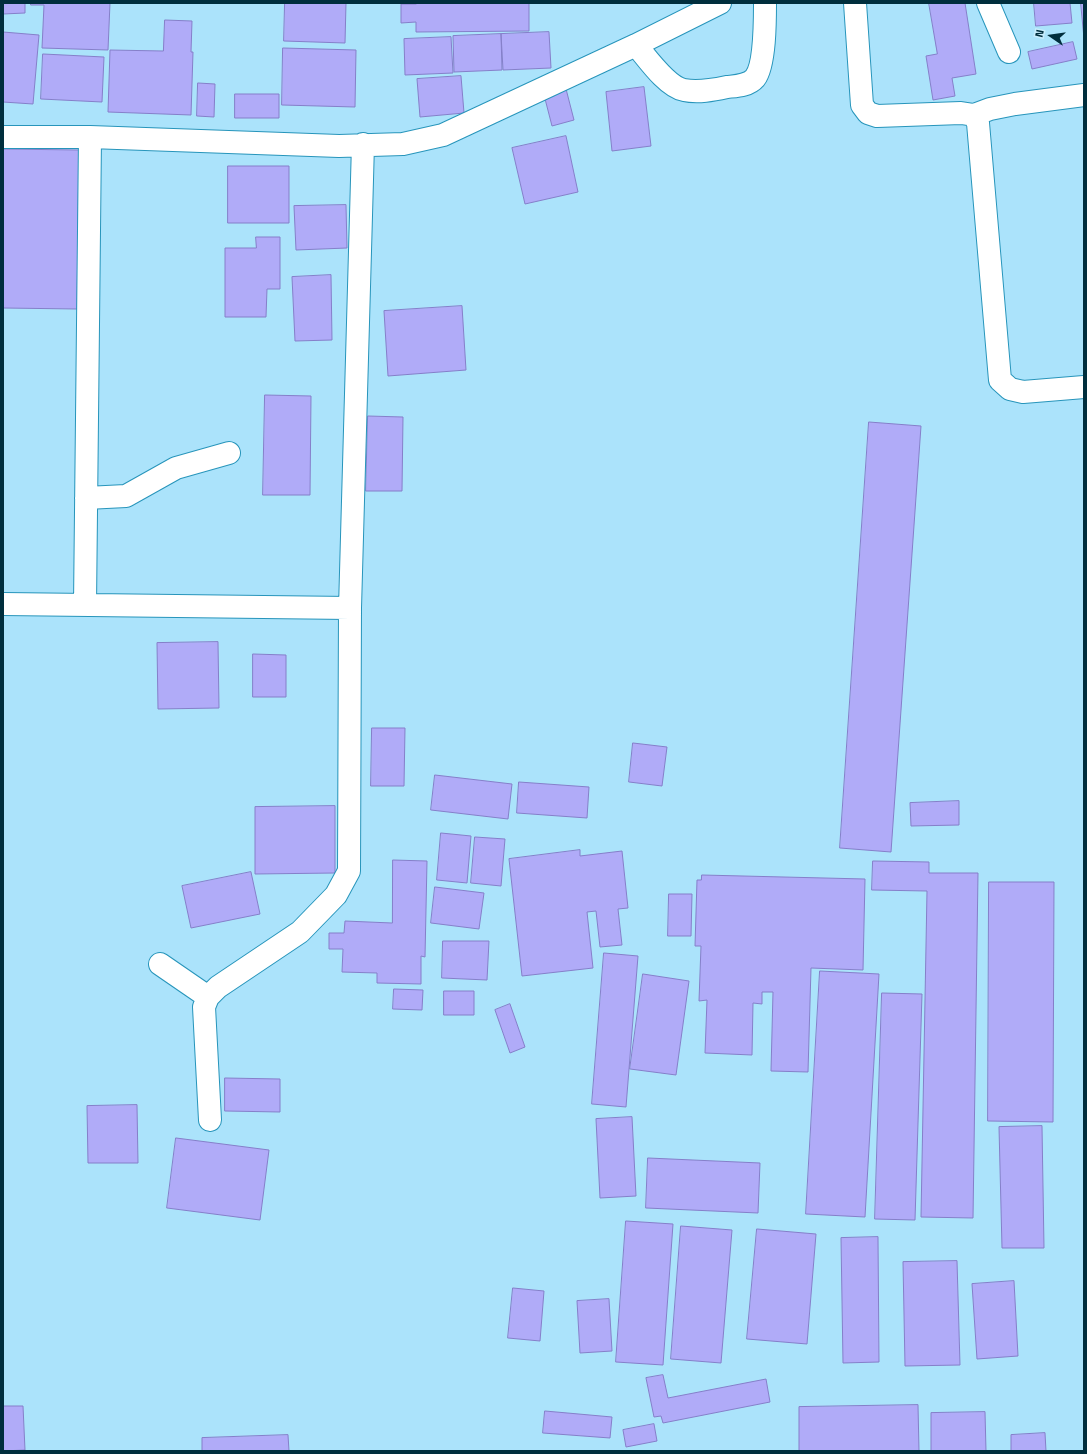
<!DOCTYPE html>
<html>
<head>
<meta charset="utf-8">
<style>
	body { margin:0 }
	#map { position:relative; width:1087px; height:1454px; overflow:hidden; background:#abe3fb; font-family:"Titillium Web",sans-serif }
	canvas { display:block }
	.frame { position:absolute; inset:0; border:4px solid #002e3d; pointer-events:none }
	.north { position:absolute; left:1031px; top:16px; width:40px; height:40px; -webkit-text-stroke:3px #c8edfd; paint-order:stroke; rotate:283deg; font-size:11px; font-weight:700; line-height:16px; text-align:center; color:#002e3d }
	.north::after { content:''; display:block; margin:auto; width:14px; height:18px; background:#002e3d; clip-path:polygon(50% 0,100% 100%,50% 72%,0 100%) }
</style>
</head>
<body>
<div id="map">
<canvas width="1087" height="1454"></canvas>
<div class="frame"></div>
<div class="north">N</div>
</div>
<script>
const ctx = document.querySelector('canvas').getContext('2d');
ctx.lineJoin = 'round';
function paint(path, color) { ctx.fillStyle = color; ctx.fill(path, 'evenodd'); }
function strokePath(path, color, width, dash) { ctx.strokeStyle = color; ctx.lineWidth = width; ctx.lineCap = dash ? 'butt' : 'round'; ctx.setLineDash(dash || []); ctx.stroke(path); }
const building = new Path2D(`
	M3,3H25V13L3,14Z
	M31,3H110L108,50L42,48L44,5H31Z
	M285,3H346L345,43L284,41Z
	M416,3H529V31L416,32V22L401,23V4H416Z
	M929,3H965L976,74L952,78L955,96L933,100L926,56L937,54Z
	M1034,3H1070L1072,23L1036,26Z
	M1081,3H1084V38Z
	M165,20L192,21L191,52H193L191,115L108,112L110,50L163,51Z
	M3,32L39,35L33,104L3,102Z
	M549,32L551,68L503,70L501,34Z
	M501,34L502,70L454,72L453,36Z
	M451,37L453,73L405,75L404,39Z
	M1073,42L1077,59L1032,69L1028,52Z
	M283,48L356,50L355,107L282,105Z
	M43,54L104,57L102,102L41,99Z
	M461,76L464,113L420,117L417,79Z
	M198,83L215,84L214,117L197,116Z
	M565,85L574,120L552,126L543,91Z
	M644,87L651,146L612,151L606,92Z
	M235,94H279V118H235Z
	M566,136L578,192L525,204L512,148Z
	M3,149L79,150L77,309L3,308Z
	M228,166H289V223H228Z
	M346,205L347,248L296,250L294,206Z
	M256,237H280V289H267L266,317H225V248H256Z
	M331,275L332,340L295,341L292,277Z
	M462,306L466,370L388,376L384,311Z
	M265,395L311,396L310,495H263Z
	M368,416L403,417L402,491H366Z
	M869,422L921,426L891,852L840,848Z
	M218,642L219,708L158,709L157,643Z
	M253,654L286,655V697H253Z
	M372,728H405L404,786H371Z
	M633,743L667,747L662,786L629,782Z
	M435,775L512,784L508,819L431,810Z
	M519,782L589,787L587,818L517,813Z
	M959,801V825L911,826L910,803Z
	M335,806V873L255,874V807Z
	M441,833L471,836L467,883L437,880Z
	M475,837L505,839L501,886L471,883Z
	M580,850V856L622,851L628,908L618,909L622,945L600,947L596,911L587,912L593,968L522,976L509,859Z
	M393,860L427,861L425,957L421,956V984L377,983V973L342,972L343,949H329V933H344L345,921L392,923Z
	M873,861L929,862V873H978L973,1218L921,1217L927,891L872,890Z
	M251,872L260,914L191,928L182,886Z
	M702,875L865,879L863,970L811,968L808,1072L771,1071L773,992H762V1004L753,1003L752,1055L705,1053L707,1000L699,1001L701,946H695L697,880H701Z
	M989,882H1054L1053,1122L988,1121Z
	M435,887L484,893L479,929L431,923Z
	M669,894H692L691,936H668Z
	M443,941H489L487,980L442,978Z
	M604,953L638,956L626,1107L592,1104Z
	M820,971L879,974L865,1217L806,1214Z
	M643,974L689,981L676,1075L630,1069Z
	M394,989L423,990L422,1010L393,1009Z
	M444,991H474V1015H444Z
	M882,993L922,994L915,1220L875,1219Z
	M510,1004L525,1047L510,1053L495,1010Z
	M225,1078L280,1079V1112L225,1111Z
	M137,1105L138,1163H88L87,1106Z
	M632,1117L636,1196L600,1198L596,1119Z
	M1042,1126L1044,1248H1002L999,1127Z
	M176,1138L269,1150L260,1220L167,1208Z
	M648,1158L760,1163L758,1213L646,1208Z
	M626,1221L673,1224L663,1365L616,1362Z
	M681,1226L732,1230L721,1363L671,1359Z
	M757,1229L816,1234L807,1344L747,1339Z
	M878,1237L879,1362L843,1363L841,1238Z
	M957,1261L960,1365L905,1366L903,1262Z
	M1014,1281L1018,1356L977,1359L972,1284Z
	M513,1288L544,1291L540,1341L508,1338Z
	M609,1299L612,1351L580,1353L577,1301Z
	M663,1375L668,1398L766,1379L770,1402L663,1423L661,1416L654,1417L646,1378Z
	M918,1405L919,1451H799V1407Z
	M3,1406H23L25,1450L3,1451Z
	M545,1411L612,1417L610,1438L543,1433Z
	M985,1412L986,1451H931V1413Z
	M654,1424L657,1441L626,1447L623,1430Z
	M1045,1433L1046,1451H1011V1435Z
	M288,1435L289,1451H202V1438Z`);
const minor = new Path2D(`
	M855,3L862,105L868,113L877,116L961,113L974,115L978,123L1000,380L1010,389L1023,392L1084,387
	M988,3L1009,52
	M636,45C647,58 667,87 684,90C698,93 713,90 727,87C736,86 748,86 755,78C765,65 765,20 765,3
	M974,115L990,109L1015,104L1084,95
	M3,137H90L339,146L403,144L443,135L636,45L720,3
	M86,498L126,496L176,468L229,453
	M3,604L350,608
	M85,605L90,137
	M160,964L208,997
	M210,1120L204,1007L208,997L218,987L300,932L336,895L349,871L350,608L363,144`);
paint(building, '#b0abf8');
strokePath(building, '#857fc9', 1);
strokePath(minor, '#2795bb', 24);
strokePath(minor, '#fff', 22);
</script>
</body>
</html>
